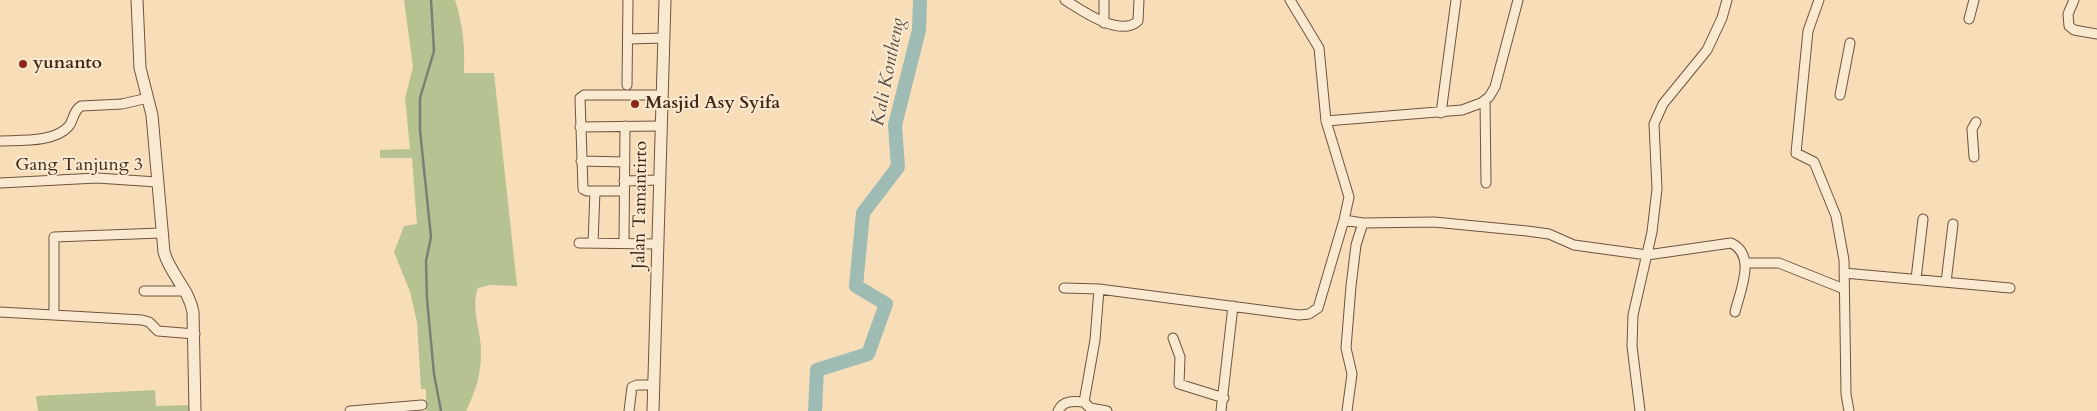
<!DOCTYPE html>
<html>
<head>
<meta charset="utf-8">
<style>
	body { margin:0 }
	canvas { display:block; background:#f7ddb8 }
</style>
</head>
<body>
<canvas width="2097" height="411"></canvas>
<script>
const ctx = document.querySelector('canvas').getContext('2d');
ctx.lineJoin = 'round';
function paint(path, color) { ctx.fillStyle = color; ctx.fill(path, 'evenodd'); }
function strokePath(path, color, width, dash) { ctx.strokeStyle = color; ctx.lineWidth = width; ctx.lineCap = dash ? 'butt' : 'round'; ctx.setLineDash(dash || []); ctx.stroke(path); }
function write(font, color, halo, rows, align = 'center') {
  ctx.font = font + ' Cardo,serif'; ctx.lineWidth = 4; ctx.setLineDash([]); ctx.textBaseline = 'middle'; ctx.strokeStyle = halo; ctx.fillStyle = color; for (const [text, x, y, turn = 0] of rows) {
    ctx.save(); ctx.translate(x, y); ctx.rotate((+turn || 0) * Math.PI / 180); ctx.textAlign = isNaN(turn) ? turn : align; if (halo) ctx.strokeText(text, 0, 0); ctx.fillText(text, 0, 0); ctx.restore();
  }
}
const green = new Path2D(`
	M404,0H455C463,24 465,48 464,73H494L517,286L490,285L478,288C470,308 482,332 481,354C481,375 475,393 466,411H426V389H421L417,322L410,292L394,252L404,226L417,224L412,158H380V150L410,149L405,98L413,67Z
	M155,390L156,406L189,405V411H38L36,396Z`);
const stream = new Path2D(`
	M431,0L434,51L420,98V130L431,237L426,261L427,299L434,374L441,411`);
const river = new Path2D(`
	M815,411L817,370L868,354L886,304L856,286L863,213L898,167L895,125L919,30L920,0`);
const minor = new Path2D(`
	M1065,0C1081,10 1120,38 1138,21L1139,0
	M1819,0L1808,31L1796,153L1814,162L1836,216L1844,260L1846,394L1849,411
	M2074,0L2068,14L2069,26L2074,30L2097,34
	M1969,19L1974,0
	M1104,23V0
	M628,39L664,38
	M627,85L628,0
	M1840,95L1850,43
	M1485,100L1486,183
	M1441,113L1456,0
	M1326,121L1462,110L1481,103L1489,97L1495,87L1518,0
	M580,127L660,126
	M0,141C20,140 54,143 69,126C74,119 73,111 81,106L122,104L148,98
	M1974,157L1972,129L1976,122
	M581,161L625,162
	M624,181L659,180
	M0,183L97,178L157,182
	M624,191H587L583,189L580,98L584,95H661
	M1344,220L1363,223L1434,222L1527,231L1549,234L1574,245L1647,255L1731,243C1757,255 1740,291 1735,312
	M579,243L657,244
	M593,243L595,191
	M624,243L625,126
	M1745,263H1779L1844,289
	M1844,273L2010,288
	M1916,279L1923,219
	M1946,282L1953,224
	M1064,288L1099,289L1299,315L1309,314L1318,308L1344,220L1349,197L1326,121L1319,48L1290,0
	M1099,289L1095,340L1084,402L1090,408L1107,411
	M144,291H185
	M0,312L142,320L149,322L158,331L195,334
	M54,314V237L161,233
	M1173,338L1180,357L1179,384L1224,398
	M350,411L422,405
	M629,411L632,387L637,385H654
	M1058,411C1063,400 1073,401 1084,402
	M1221,411L1233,306
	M1347,411L1352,374L1346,348L1351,286L1356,245L1363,223
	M1640,411L1632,346L1633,315L1652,232L1657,189L1654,124L1663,104L1707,50L1722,18L1727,0`);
const tertiary = new Path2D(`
	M137,0L140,68L152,115L164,252C170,274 189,289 193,312L195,411
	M653,411L665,0`);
const markers = [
	[23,64,5,"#8f2418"],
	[635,104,5,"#8f2418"]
];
const poiNames = [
	["yunanto",33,64],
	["Masjid Asy Syifa",645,104]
];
const streetNames = [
	["Gang Tanjung 3",79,166],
	["Jalan Tamantirto",641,205,-89]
];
const waterNames = [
	["Kali Kontheng",889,72,-79]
];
paint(green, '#b7c293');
strokePath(stream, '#798074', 2.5);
strokePath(river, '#9ebbb4', 14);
strokePath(minor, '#6f543e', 11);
strokePath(tertiary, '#6f543e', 13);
strokePath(minor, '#fae9d1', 9);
strokePath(tertiary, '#fae9d1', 11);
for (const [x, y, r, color] of markers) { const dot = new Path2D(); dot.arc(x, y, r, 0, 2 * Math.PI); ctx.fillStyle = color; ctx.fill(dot); strokePath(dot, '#fae9d1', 2); }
write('bold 18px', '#422715', '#fae9d1', poiNames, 'left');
write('18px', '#422715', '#fae9d1', streetNames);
write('italic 19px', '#594c3d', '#fae9d1', waterNames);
</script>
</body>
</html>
